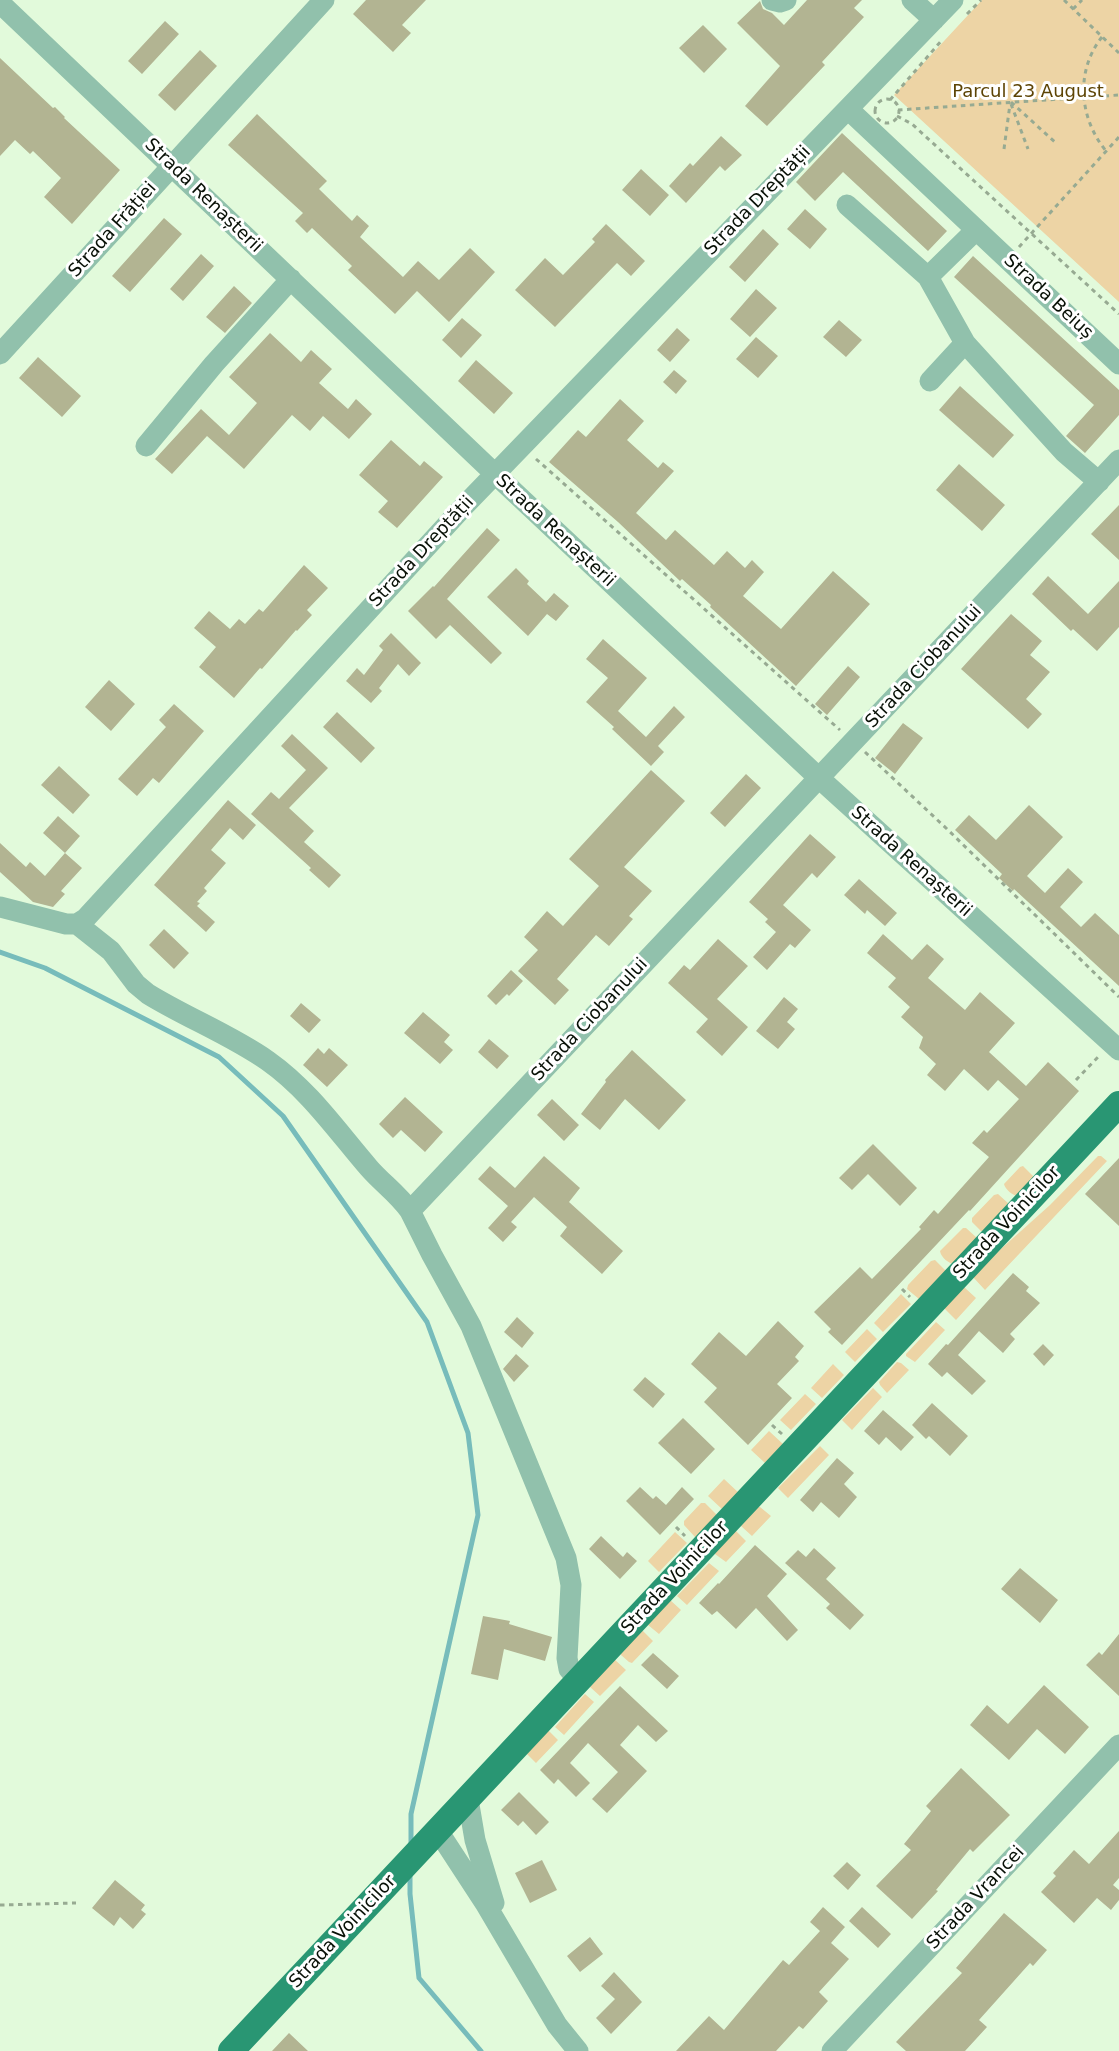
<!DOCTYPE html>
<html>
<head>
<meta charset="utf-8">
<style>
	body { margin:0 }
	canvas { display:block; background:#e2fadb }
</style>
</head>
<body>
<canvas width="1119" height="2051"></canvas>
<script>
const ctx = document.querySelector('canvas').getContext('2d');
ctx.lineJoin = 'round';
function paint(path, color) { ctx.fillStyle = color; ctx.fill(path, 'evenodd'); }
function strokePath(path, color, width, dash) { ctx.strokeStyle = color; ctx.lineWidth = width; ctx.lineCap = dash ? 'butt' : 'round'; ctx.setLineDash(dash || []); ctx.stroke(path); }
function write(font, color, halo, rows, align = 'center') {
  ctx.font = font + ' "DejaVu Sans",sans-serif'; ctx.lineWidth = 6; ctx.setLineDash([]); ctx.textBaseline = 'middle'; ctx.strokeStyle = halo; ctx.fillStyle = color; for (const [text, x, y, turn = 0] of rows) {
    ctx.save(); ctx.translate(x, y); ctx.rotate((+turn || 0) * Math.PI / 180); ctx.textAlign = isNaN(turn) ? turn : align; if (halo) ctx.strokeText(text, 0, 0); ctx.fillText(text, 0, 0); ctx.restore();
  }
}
const green = new Path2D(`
	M982,0H1119V302L894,95Z
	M1098,1156H1101L1107,1161L985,1290L972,1276L973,1274L1050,1205Z
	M1023,1166L1034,1177L1018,1196C1013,1196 1005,1189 1004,1184L1020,1167Z
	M998,1194L1009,1204L987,1231H981L972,1222V1218L994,1195Z
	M963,1228H966L976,1237V1242L955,1265C949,1263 941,1258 940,1251Z
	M935,1260L946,1271L919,1299L907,1289L908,1285L931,1261Z
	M964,1287L976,1298L956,1320L944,1308Z
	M901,1294L911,1304L883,1332L874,1323Z
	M936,1322L945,1330L915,1362L906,1356V1354Z
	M867,1329L877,1339L855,1362L845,1352Z
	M897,1362L901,1363L909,1370L887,1393L880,1385L879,1382Z
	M833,1364L844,1375L822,1398L811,1388Z
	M873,1388L882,1397L852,1430L842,1420Z
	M805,1394L816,1404L791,1430L780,1420Z
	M769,1431L783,1444L765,1463L751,1450Z
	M820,1446L829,1455L788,1498L778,1488Z
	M724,1479L740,1494L723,1510L708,1496Z
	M701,1503H705L716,1514V1519L698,1537H695L684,1525V1521Z
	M756,1506L760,1507L771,1516L752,1536L741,1526V1522Z
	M734,1529L746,1541L726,1562L715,1554L714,1550Z
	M675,1532L687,1543L659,1572L648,1561Z
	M709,1563L719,1571L687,1605L677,1596Z
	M669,1599L681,1610L659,1634L648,1625L649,1621Z
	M641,1629L653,1641L632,1663L629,1662L621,1655V1650Z
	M613,1658L626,1670L600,1696L590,1687L591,1682Z
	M585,1694L594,1702L564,1735L555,1727Z
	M547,1729L558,1740L536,1763L525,1752Z`);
const stream = new Path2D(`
	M0,952L45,968L219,1057L283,1116L427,1322L468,1433L478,1515L411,1814V1848
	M410,1872V1894L419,1978L481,2051`);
const building = new Path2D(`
	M366,0H426L402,25L411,33L393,52L353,14Z
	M807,0H862L854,8L864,17L822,62L825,65L767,126L745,106L780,66L737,23L760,1L763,9L772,13L784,25Z
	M165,21L179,34L142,74L128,61Z
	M703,25L727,49L704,73L679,48Z
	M200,50L217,66L175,111L158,95Z
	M0,58L53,108L55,107L65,117L64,118L120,170L72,224L44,197L61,178L33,151L30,154L15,140L0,156Z
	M257,114L327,181L319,189L352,221L357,215L369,226L360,237L403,277L418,261L439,280L470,248L495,272L449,322L417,291L395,314L348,270L352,266L312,228L307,233L295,221L303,213L228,145Z
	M842,133L947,231L928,251L843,172L815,201L796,182Z
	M721,136L742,155L725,171L720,166L686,203L669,186L690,163L693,166Z
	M641,169L669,195L650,216L622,190Z
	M805,209L827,229L810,249L787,229Z
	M164,218L182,234L130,292L112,276Z
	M606,224L645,261L631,276L617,263L555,327L515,290L545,258L563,275L595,242L592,239Z
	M763,229L779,244L745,282L729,267Z
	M201,254L214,266L183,301L170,289Z
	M973,256L1119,390V415L1085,453L1066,436L1094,405L954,277Z
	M234,286L252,303L225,333L206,317Z
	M756,289L777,308L750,337L730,319Z
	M462,318L482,335L461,358L442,340Z
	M839,320L862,340L846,357L823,337Z
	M677,328L690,340L670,362L657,350Z
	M270,333L301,362L311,350L332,369L319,383L348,409L356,399L372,414L349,439L323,416L310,431L292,415L244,469L207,436L172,474L155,459L201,409L229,435L257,403L229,377Z
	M756,337L778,356L758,378L736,359Z
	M38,357L81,396L62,417L19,378Z
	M476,360L513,393L494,414L458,381Z
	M674,370L687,381L676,394L663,382Z
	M960,386L1014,435L993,458L939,410Z
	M620,399L644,421L627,440L658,468L663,462L674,471L636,513L666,540L675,530L714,565L727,551L745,568L752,560L764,572L743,596L781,629L833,571L870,604L796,686L710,607L711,605L682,579L680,581L618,522L549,462L578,430L586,437Z
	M391,440L420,466L424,461L443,477L397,528L378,512L388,501L359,475Z
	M959,464L1005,505L982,531L936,490Z
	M1119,505V560L1091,534Z
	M487,528L500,540L447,599L502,653L491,664L450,625L436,639L408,611L433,586L434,587Z
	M304,565L328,588L307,610L312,615L297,631L296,630L262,669L260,668L234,698L199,667L216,647L194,628L209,611L230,629L239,619L245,624L259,609L263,612Z
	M516,568L529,581L527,584L546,602L554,593L569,606L556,621L547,614L528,636L487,597Z
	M1048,576L1088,614L1119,581V627L1097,651L1073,629L1071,631L1032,594Z
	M1011,614L1042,641L1030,655L1050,672L1026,699L1042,714L1028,729L961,669Z
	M391,633L421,663L409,676L398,664L379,688L382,691L371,703L346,681L357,668L364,675L383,650L379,646Z
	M603,639L647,678L618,711L646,737L674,706L685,717L658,746L664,752L651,766L612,729L614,727L586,702L608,678L586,659Z
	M848,666L860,677L827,715L815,704Z
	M109,680L135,704L111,731L85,707Z
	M174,704L204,731L159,783L153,778L137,796L118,779L166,727L159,720Z
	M337,712L375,748L361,763L323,727Z
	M903,723L923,738L895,774L875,758Z
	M292,734L328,768L289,808L314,831L304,842L341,875L329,888L309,870L311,868L251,814L271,792L279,799L306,770L281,746Z
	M59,766L90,795L73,814L41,785Z
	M651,770L685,801L624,867L652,891L629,916L633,919L609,946L596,935L557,979L569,990L555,1005L518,971L538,950L524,937L547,911L563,926L599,886L569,859Z
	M746,774L761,788L725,827L710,813Z
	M228,800L256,825L243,840L230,828L211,850L226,863L204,888L207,891L197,902L200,903L197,906L215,922L206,932L154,885Z
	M1029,805L1063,837L1027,876L1045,893L1068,868L1083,882L1060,907L1081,927L1095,913L1119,935V986L1014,889L1013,891L999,878L1002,874L955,830L969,815L996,840Z
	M58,816L80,836L65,853L43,833Z
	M810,834L836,857L817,878L812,873L783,905L811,930L795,948L790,944L767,970L753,957L776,932L765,922L768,919L749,902Z
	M0,843L26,867L30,862L45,876L65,853L82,868L61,891L65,894L53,907L33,902L0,872Z
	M859,879L897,913L885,926L867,910L865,914L844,895Z
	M164,929L189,953L174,969L149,945Z
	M883,934L912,960L927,944L944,959L928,978L965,1010L980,992L1015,1023L989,1052L1026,1086L1048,1062L1079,1091L970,1211L969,1210L842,1345L828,1332L831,1329L814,1312L860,1267L872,1279L921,1229L919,1227L934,1210L938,1214L989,1157L972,1143L984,1130L987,1133L1019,1099L998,1080L988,1091L964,1069L945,1091L927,1075L936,1064L919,1048L923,1037L901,1017L910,1007L888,987L896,978L867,953Z
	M718,939L748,966L717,999L748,1027L722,1056L696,1032L708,1019L668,983L684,965L690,970Z
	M511,970L523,981L509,996L507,994L496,1005L487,996Z
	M784,997L798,1009L787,1022L795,1029L778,1049L756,1031Z
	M301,1003L321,1020L309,1033L290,1016Z
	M423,1012L450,1035L444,1042L453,1050L440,1064L404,1033Z
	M489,1039L509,1056L497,1069L478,1052Z
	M318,1048L324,1054L329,1048L348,1065L327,1087L303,1065Z
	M632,1050L686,1100L659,1130L625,1099L600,1130L581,1114L606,1082L605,1080Z
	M405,1097L443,1132L425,1152L401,1130L393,1138L379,1124Z
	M552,1099L579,1125L564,1141L537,1115Z
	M873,1144L917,1188L900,1206L868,1174L852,1190L839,1178Z
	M544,1156L580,1188L569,1202L623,1251L602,1274L560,1236L567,1227L534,1197L511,1222L517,1227L503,1242L488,1228L508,1206L478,1179L490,1166L515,1188Z
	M1119,1158V1226L1085,1194Z
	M1013,1273L1029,1287L1026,1291L1040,1303L1010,1334L1015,1339L1003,1353L979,1331L958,1355L986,1381L972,1395L947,1372L942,1377L928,1364L946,1344L948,1345Z
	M517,1317L534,1333L522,1348L504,1332Z
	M778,1321L804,1346L795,1357L799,1361L777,1384L792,1398L748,1445L704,1402L717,1388L691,1364L719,1332L746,1356Z
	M1043,1344L1054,1355L1044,1366L1033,1354Z
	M516,1354L529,1366L514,1382L503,1369Z
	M645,1377L665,1394L653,1408L633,1390Z
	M932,1403L968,1436L950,1456L929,1436L926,1439L912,1425Z
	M883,1410L914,1437L901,1451L886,1437L879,1445L864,1431Z
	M683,1418L715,1449L691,1474L658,1443Z
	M837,1458L854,1473L844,1484L857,1497L839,1518L821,1502L813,1512L800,1500Z
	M640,1487L653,1499L656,1496L666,1505L682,1487L694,1499L660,1535L626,1501Z
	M601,1536L623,1557L627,1552L637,1561L620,1579L589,1549Z
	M755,1545L787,1574L767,1596L798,1630L787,1641L756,1608L736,1629L717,1611L712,1615L699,1603L718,1583L719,1584Z
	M814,1548L836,1568L826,1579L864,1615L850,1630L826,1608L830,1604L785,1563L798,1550L806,1557Z
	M1020,1568L1058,1600L1040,1623L1001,1589Z
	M483,1616L510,1621L509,1624L552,1637L545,1661L504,1649L498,1680L471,1674Z
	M1119,1634V1696L1086,1665L1099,1652L1102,1655Z
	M653,1653L679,1676L667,1689L641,1665Z
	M1044,1685L1089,1727L1065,1754L1037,1729L1009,1760L970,1725L987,1705L1008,1724Z
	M620,1686L668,1731L656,1742L638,1725L620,1745L647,1771L607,1813L592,1799L618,1772L588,1743L570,1763L590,1783L576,1797L558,1779L554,1784L540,1770Z
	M961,1768L1010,1815L973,1852L970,1849L936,1890L938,1891L912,1919L876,1886L911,1850L904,1844L931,1811L926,1806Z
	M519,1792L549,1822L536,1835L523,1821L518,1826L501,1810Z
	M1119,1831V1878L1113,1885L1119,1890V1900L1111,1910L1097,1898L1074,1923L1041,1892L1056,1876L1053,1873L1074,1850L1089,1864Z
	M542,1860L557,1890L530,1903L515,1873Z
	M847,1862L861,1875L848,1890L833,1876Z
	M115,1880L145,1905L141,1910L146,1914L133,1929L120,1917L114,1926L92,1908Z
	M823,1907L845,1927L831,1943L849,1959L819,1992L828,2001L803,2029L799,2026L776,2051H676L709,2016L724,2030L783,1960L789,1965L820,1931L810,1922Z
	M862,1907L891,1934L878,1948L849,1921Z
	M1004,1913L1047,1950L1033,1966L1030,1963L979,2020L987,2027L965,2051H906L896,2042L962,1973L956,1968Z
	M590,1937L603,1954L580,1972L567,1956Z
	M614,1972L642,2002L611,2034L596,2018L615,1999L601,1986Z
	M289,2033L308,2051H272Z`);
const path = new Path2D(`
	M1064,0L1119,53
	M1073,9L1082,0
	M967,14L981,0
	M1102,37C1075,71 1079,118 1106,151
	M875 111a12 12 0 1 1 24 0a12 12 0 1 1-24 0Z
	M890,100L942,40
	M1011,102L1057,144
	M1011,104L1028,149
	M898,110L1119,95
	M897,116L912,124L1119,314
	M1004,149L1010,104
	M1019,247L1119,137
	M536,459L840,730
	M865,752L947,829L1119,997
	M1076,1080L1099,1056
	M902,1289L910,1297
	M772,1425L782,1434
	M676,1527L685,1536
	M0,1905L76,1903`);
const minor = new Path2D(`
	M772,0L780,2L786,0
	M912,0L934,20
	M0,3L495,474L819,778L1119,1050
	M848,109L1119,364
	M847,205L928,277
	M976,230L928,277L965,343L1064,452L1099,482
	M0,354L324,0
	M930,381L965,343
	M146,446L214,364L291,279
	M0,907L66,924H77L85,919L466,504L953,0
	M77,924L111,951L136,984L148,994C187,1018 231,1035 268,1061C309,1090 337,1131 369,1168C382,1183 398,1194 410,1211
	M579,1681L569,1669L567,1658L571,1585L566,1558L471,1326L432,1255L410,1211L1119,460
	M468,1799L475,1840L494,1903
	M438,1831L485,1903L557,2025L578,2051
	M832,2051L1119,1745`);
const major = new Path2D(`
	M231,2051L1119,1104`);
const parkNames = [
	["Parcul 23 August",1028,92]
];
const streetNames = [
	["Strada Renașterii",203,196,44],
	["Strada Dreptății",758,201,-46],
	["Strada Frăției",113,230,-48],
	["Strada Beiuș",1048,297,43],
	["Strada Renașterii",555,531,43],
	["Strada Dreptății",422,552,-47],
	["Strada Ciobanului",924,667,-47],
	["Strada Renașterii",911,862,42],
	["Strada Ciobanului",590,1020,-47],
	["Strada Voinicilor",1007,1223,-47],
	["Strada Voinicilor",675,1578,-47],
	["Strada Vrancei",976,1898,-47],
	["Strada Voinicilor",343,1932,-47]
];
paint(green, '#edd4a5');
strokePath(stream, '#77bcbb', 5);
paint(building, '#b2b492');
strokePath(path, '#97aa92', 3, [4.5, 4.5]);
strokePath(minor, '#91c1ac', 21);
strokePath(major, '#299673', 26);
write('18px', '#5d4405', '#fff', parkNames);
write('18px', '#081006', '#fff', streetNames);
</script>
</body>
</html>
